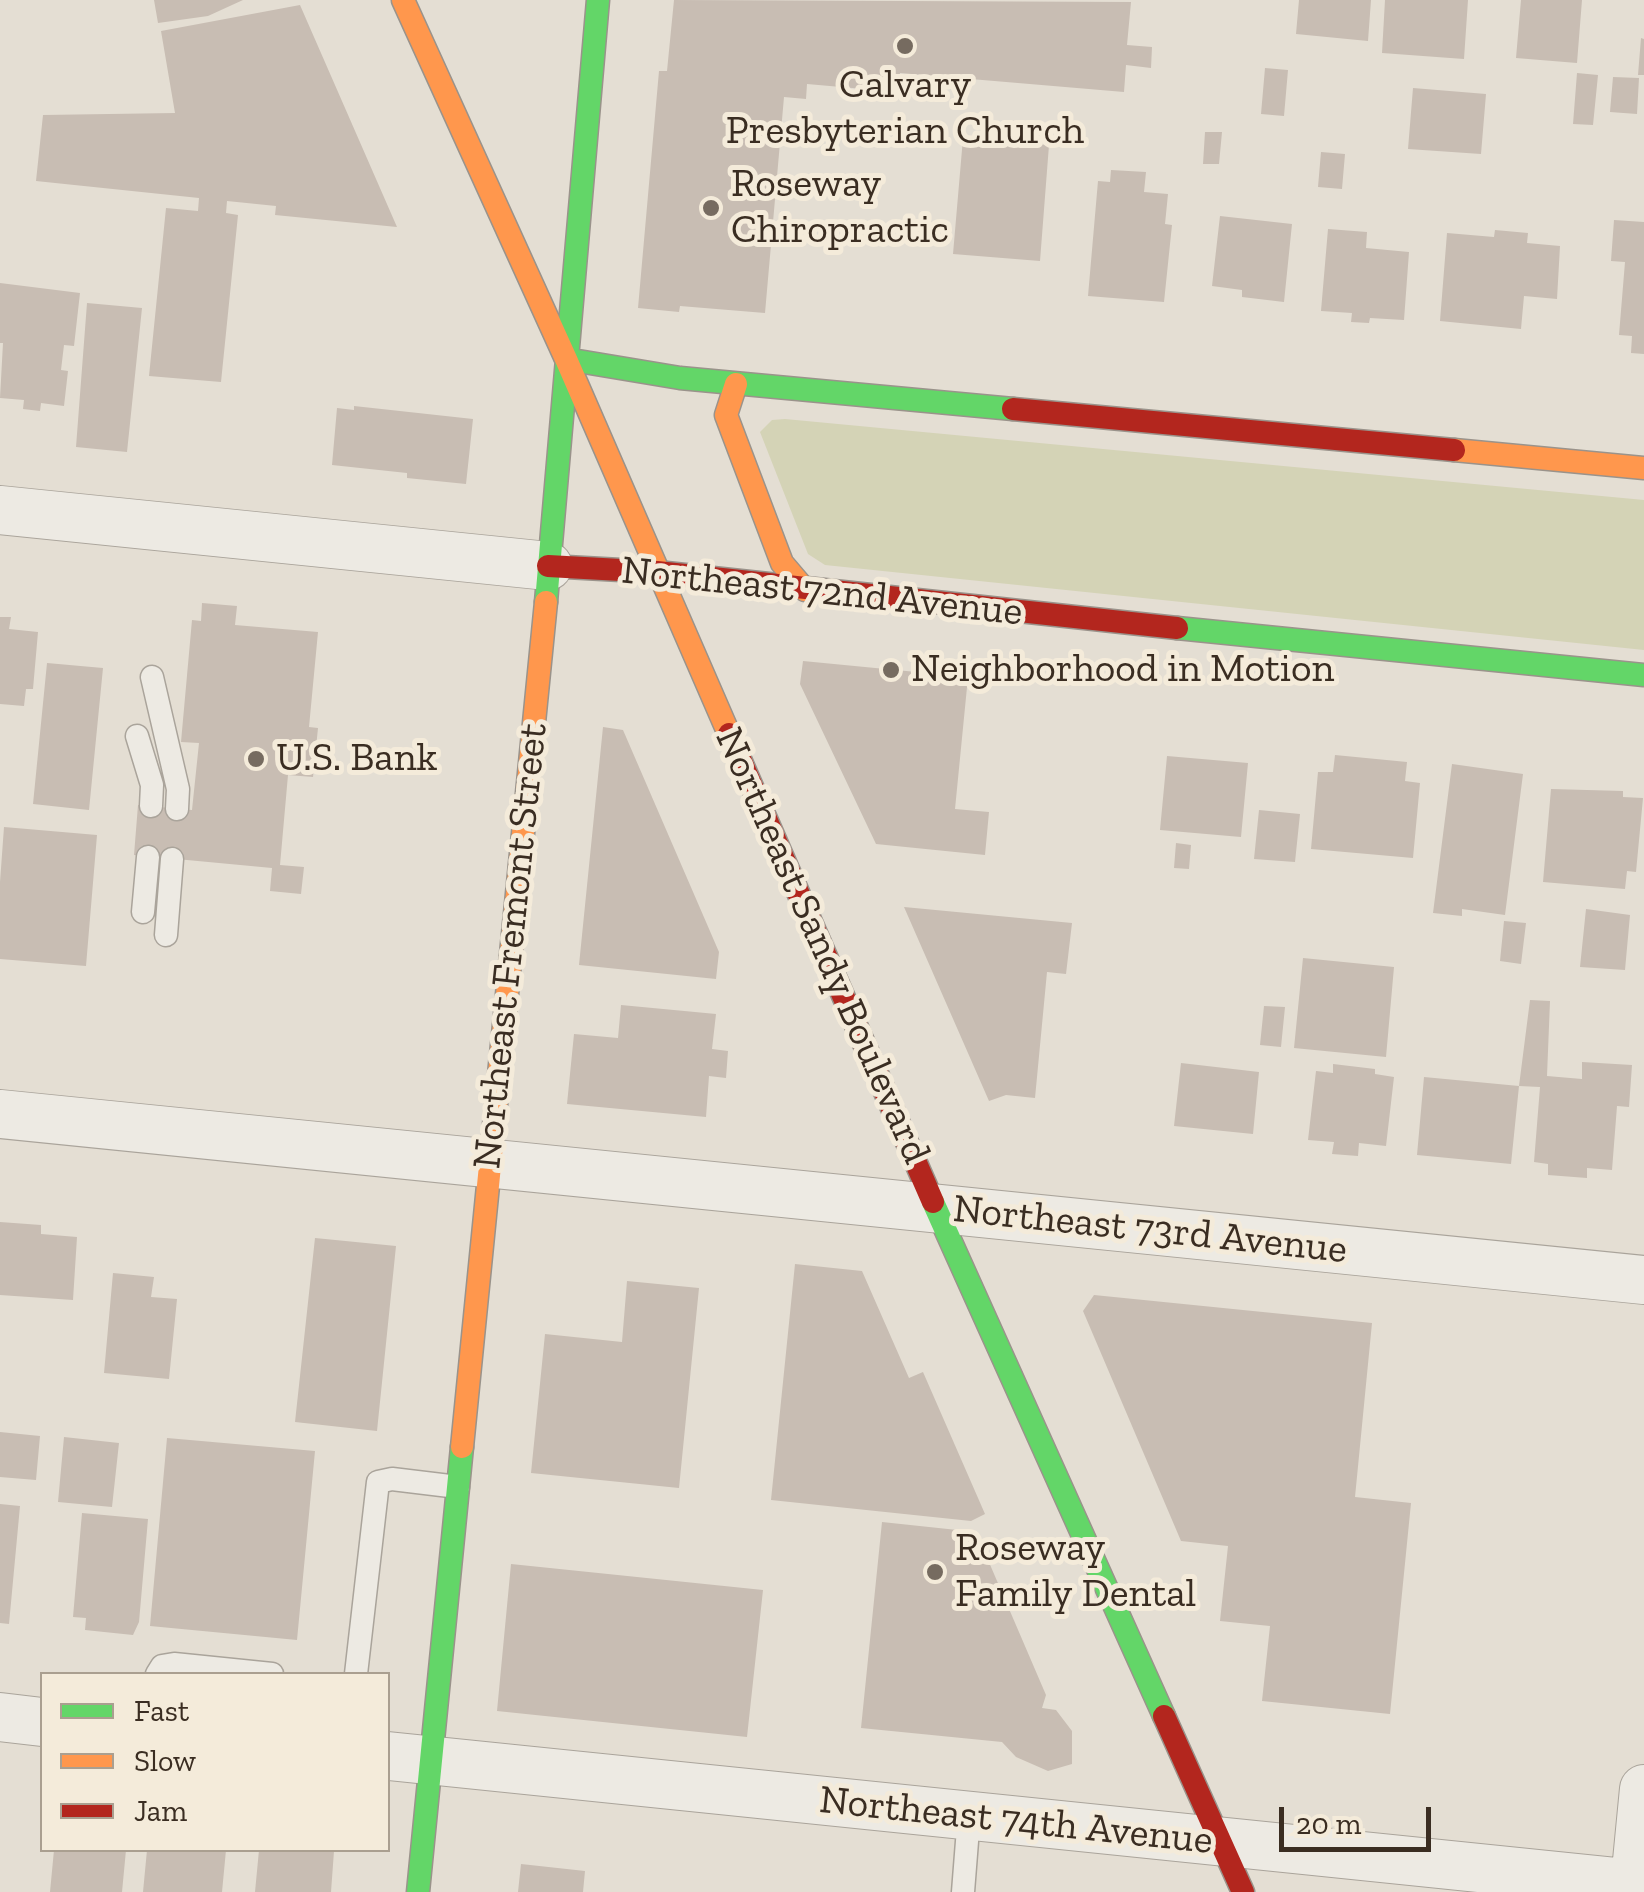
<!DOCTYPE html>
<html>
<head>
<meta charset="utf-8">
<style>
	body { margin:0 }
	#map { position:relative; width:1644px; height:1892px; overflow:hidden; background:#e4ded3; font-family:"Zilla Slab",serif }
	canvas { display:block }
	.legend { position:absolute; left:40px; top:1672px; width:350px; height:180px; box-sizing:border-box; background:#f4ebda; border:2px solid #aa9f90; margin:0; padding:12px 18px; list-style:none; font-size:30px; color:#3a2d22 }
	.legend li { display:flex; align-items:center; gap:20px; height:50px }
	.legend b { width:50px; border:2px solid #aa9f90 }
	.scale { position:absolute; left:1279px; top:1807px; width:152px; height:45px; box-sizing:border-box; border:5px solid #3a2d22; border-top:0; padding-left:12px; font-size:30px; line-height:35px; white-space:nowrap; color:#3a2d22; -webkit-text-stroke:8px #f4ebda; paint-order:stroke }
</style>
</head>
<body>
<div id="map">
<canvas width="1644" height="1892"></canvas>
<ul class="legend">
<li><b style="height:12px;background:#63d668"></b>Fast</li>
<li><b style="height:12px;background:#ff974d"></b>Slow</li>
<li><b style="height:12px;background:#b3261e"></b>Jam</li>
</ul>
<div class="scale">20 m</div>
</div>
<script>
const ctx = document.querySelector('canvas').getContext('2d');
ctx.lineJoin = 'round';
function paint(path, color) { ctx.fillStyle = color; ctx.fill(path, 'evenodd'); }
function strokePath(path, color, width, dash) { ctx.strokeStyle = color; ctx.lineWidth = width; ctx.lineCap = dash ? 'butt' : 'round'; ctx.setLineDash(dash || []); ctx.stroke(path); }
function write(font, color, halo, rows, align = 'center') {
  ctx.font = font + ' "Zilla Slab",serif'; ctx.lineWidth = 10; ctx.setLineDash([]); ctx.textBaseline = 'middle'; ctx.strokeStyle = halo; ctx.fillStyle = color; for (const [text, x, y, turn = 0] of rows) {
    ctx.save(); ctx.translate(x, y); ctx.rotate((+turn || 0) * Math.PI / 180); ctx.textAlign = isNaN(turn) ? turn : align; if (halo) ctx.strokeText(text, 0, 0); ctx.fillText(text, 0, 0); ctx.restore();
  }
}
const green = new Path2D(`
	M785,419L1644,500V650L825,565L808,554L760,432L772,420Z`);
const building = new Path2D(`
	M154,0H243L208,16L158,23Z
	M674,0L1131,2L1127,45L1152,47L1151,68L1126,65L1124,92L900,73L898,92L807,84L806,99L784,97L765,313L680,306L679,312L638,308L659,71H667Z
	M1299,0H1371L1368,41L1296,34Z
	M1385,0H1468L1464,59L1382,53Z
	M1521,0H1582L1577,63L1516,58Z
	M300,5L397,227L275,215L276,206L227,201L226,213L238,215L221,382L149,376L166,208L198,211L199,198L36,181L43,115L175,113L161,31Z
	M1641,38L1644,39V75H1638Z
	M1265,68L1288,70L1284,116L1261,114Z
	M1577,73L1598,75L1593,125L1573,124Z
	M1613,77L1639,78L1637,114L1610,112Z
	M1413,88L1486,94L1481,154L1408,149Z
	M1205,132H1222L1219,164H1203Z
	M963,138L1049,145L1040,261L953,254Z
	M1321,152L1345,154L1342,189L1318,187Z
	M1111,170L1146,172L1144,192L1168,194L1165,224L1172,225L1164,302L1088,296L1098,181L1110,182Z
	M1220,216L1292,224L1284,302L1242,297V290L1212,286Z
	M1614,220L1644,222V354L1631,353L1632,336L1619,335L1625,262L1611,261Z
	M1328,229L1367,232L1366,248L1409,252L1404,320L1370,318L1369,323L1351,322L1352,313L1321,311Z
	M1495,230L1528,233L1527,243L1560,246L1557,299L1524,296L1521,329L1440,321L1447,233L1494,237Z
	M0,283L80,293L74,346L64,345L61,370L68,371L64,406L41,403L40,411L23,409L24,400L0,398L3,343H0Z
	M87,303L142,308L127,452L76,447Z
	M354,406L473,419L466,484L407,478V473L332,465L337,408L354,410Z
	M202,603L237,606L235,625L318,632L309,727L318,728L313,777L288,775L280,865L304,867L301,894L270,891L272,868L134,855L138,805L192,810L199,743L181,742L192,620L201,621Z
	M0,617H11L9,629L38,632L33,689H26L24,706L0,704Z
	M803,661L968,677L955,809L989,812L985,855L876,844L800,684Z
	M47,663L103,668L89,810L33,804Z
	M603,727L623,730L719,952L716,979L579,965Z
	M1335,755L1407,762L1405,781L1420,783L1413,858L1311,849L1318,772H1333Z
	M1167,756L1248,763L1241,837L1160,830Z
	M1452,764L1523,774L1505,915L1462,909V916L1433,913Z
	M1551,789L1623,791V797L1643,798L1636,872L1627,871L1625,889L1543,882Z
	M1259,810L1300,814L1295,862L1254,859Z
	M4,827L97,835L86,966L0,959V882Z
	M1176,843L1191,845L1189,869L1174,868Z
	M904,907L1072,923L1066,974L1047,972L1035,1098L1006,1095L989,1101Z
	M1586,909L1630,915L1625,970L1580,967Z
	M1504,921L1526,923L1521,964L1500,961Z
	M1303,958L1394,967L1386,1057L1294,1048Z
	M1530,1000L1550,1001L1547,1076L1582,1079V1062L1632,1065L1629,1107L1617,1106L1612,1170L1587,1168V1178L1548,1175V1164L1534,1162L1540,1087L1519,1086Z
	M621,1005L716,1014L712,1049L728,1051L726,1078L709,1076L706,1117L567,1104L574,1034L618,1038Z
	M1264,1006L1285,1007L1281,1047L1260,1045Z
	M1181,1063L1259,1072L1253,1134L1174,1126Z
	M1333,1064L1375,1069V1074L1394,1077L1386,1146L1359,1143L1358,1156L1332,1154L1334,1142L1308,1140L1316,1071L1333,1073Z
	M1424,1077L1519,1086L1511,1164L1417,1155Z
	M0,1222L41,1225V1234L77,1237L73,1300L0,1295Z
	M315,1238L396,1246L377,1431L295,1422Z
	M795,1264L862,1271L909,1378L923,1372L985,1514L971,1521L771,1500Z
	M113,1273L154,1277L151,1297L177,1299L169,1379L104,1373Z
	M627,1281L699,1288L679,1488L531,1473L545,1334L622,1342Z
	M1094,1295L1372,1323L1355,1497L1411,1503L1390,1714L1262,1701L1270,1626L1220,1621L1228,1546L1181,1541L1083,1311Z
	M0,1432L40,1436L36,1480L0,1477Z
	M64,1437L119,1443L112,1507L58,1502Z
	M167,1438L315,1451L297,1640L150,1626Z
	M0,1504L20,1506L9,1624L0,1623Z
	M82,1513L148,1519L139,1622L133,1635L85,1630L86,1618L73,1617Z
	M882,1522L976,1532L1046,1695L1042,1708L1056,1710L1072,1731V1764L1048,1771L1016,1757L1002,1742L861,1728Z
	M511,1564L763,1590L747,1737L497,1711Z
	M54,1850H126L122,1892H50Z
	M147,1850H226L222,1892H143Z
	M259,1850L334,1851L331,1892H255Z
	M521,1864L585,1871L583,1892H518Z`);
const lane = new Path2D(`
	M152,677L178,789L177,809
	M137,736L152,785L151,806
	M143,912L148,857
	M166,935L172,859
	M157,1674L162,1666L174,1664L272,1674
	M356,1674L378,1482L392,1479L458,1487
	M963,1892L969,1816`);
const street = new Path2D(`
	M0,510L548,566
	M0,1114L1644,1280
	M0,1717L42,1722
	M388,1756L1644,1885
	M1634,1892L1644,1789`);
const fast = new Path2D(`
	M566,359L680,378L1013,409
	M546,602L598,0
	M1177,628L1644,675
	M933,1202L1164,1716
	M418,1892L462,1447`);
const slow = new Path2D(`
	M403,0L566,359L729,734
	M736,384L726,415L782,563L805,590
	M1454,450L1644,468
	M462,1447L546,602`);
const jam = new Path2D(`
	M1013,409L1454,450
	M548,566L657,572L1177,628
	M729,734L933,1202
	M1164,1716L1243,1892`);
const markers = [
	[905,46,10,"#766b60"],
	[711,208,10,"#766b60"],
	[891,670,10,"#766b60"],
	[256,759,10,"#766b60"],
	[935,1572,10,"#766b60"]
];
const poiNames = [
	["Calvary",905,86,"center"],
	["Presbyterian Church",905,132,"center"],
	["Roseway",731,185],
	["Chiropractic",731,231],
	["Neighborhood in Motion",911,670],
	["U.S. Bank",276,759],
	["Roseway",955,1549],
	["Family Dental",955,1595]
];
const streetNames = [
	["Northeast 72nd Avenue",822,592,6],
	["Northeast Fremont Street",511,946,-84],
	["Northeast Sandy Boulevard",822,946,66],
	["Northeast 73rd Avenue",1150,1230,6],
	["Northeast 74th Avenue",1016,1821,6]
];
paint(green, '#d4d3b6');
paint(building, '#c8bdb3');
strokePath(lane, '#aaa49b', 25);
strokePath(street, '#aaa49b', 50);
strokePath(fast, '#9a938b', 25);
strokePath(slow, '#9a938b', 25);
strokePath(jam, '#9a938b', 25);
strokePath(lane, '#edeae3', 22);
strokePath(street, '#edeae3', 48);
strokePath(fast, '#63d668', 22);
strokePath(slow, '#ff974d', 22);
strokePath(jam, '#b3261e', 22);
for (const [x, y, r, color] of markers) { const dot = new Path2D(); dot.arc(x, y, r, 0, 2 * Math.PI); ctx.fillStyle = color; ctx.fill(dot); strokePath(dot, '#f4ebda', 4); }
write('40px', '#3a2d22', '#f4ebda', poiNames, 'left');
write('40px', '#3a2d22', '#f4ebda', streetNames);
</script>
</body>
</html>
